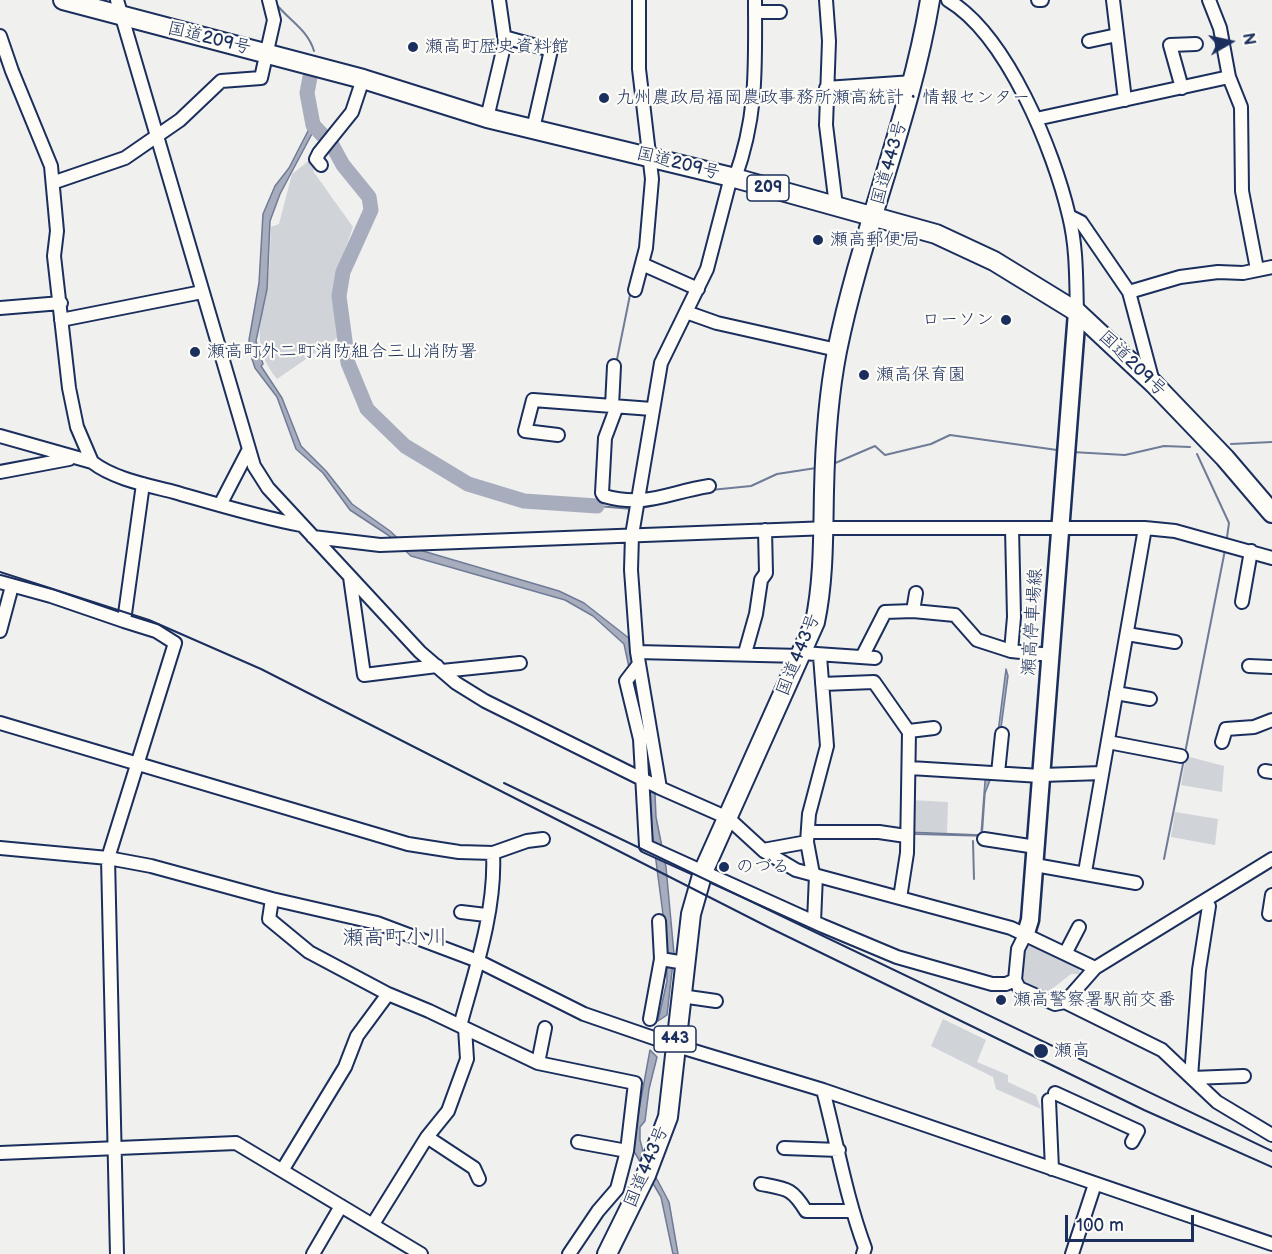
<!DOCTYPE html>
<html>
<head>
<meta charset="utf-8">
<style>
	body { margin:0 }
	#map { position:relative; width:1272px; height:1254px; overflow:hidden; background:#f0f0ee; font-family:"Balsamiq Sans",sans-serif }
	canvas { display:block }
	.north { position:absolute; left:1200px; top:12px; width:60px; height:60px; -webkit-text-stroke:4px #fdfcf7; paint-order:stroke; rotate:81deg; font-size:16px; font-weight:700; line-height:24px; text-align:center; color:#1b2f5e }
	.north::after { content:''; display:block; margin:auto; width:21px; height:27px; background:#1b2f5e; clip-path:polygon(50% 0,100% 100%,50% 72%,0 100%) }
	.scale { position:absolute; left:1065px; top:1215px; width:129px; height:27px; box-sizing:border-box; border:3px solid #1b2f5e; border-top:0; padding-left:8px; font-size:18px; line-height:21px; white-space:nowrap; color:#1b2f5e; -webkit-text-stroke:4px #fdfcf7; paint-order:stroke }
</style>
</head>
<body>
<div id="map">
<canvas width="1272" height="1254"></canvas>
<div class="north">N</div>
<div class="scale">100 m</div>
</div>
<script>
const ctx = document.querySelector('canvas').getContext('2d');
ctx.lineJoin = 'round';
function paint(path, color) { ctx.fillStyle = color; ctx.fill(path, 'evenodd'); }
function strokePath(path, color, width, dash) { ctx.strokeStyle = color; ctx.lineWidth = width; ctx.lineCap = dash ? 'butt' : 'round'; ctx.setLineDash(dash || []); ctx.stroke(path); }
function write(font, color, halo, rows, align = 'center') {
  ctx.font = font + ' "Balsamiq Sans","Klee One",sans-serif'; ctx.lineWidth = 4.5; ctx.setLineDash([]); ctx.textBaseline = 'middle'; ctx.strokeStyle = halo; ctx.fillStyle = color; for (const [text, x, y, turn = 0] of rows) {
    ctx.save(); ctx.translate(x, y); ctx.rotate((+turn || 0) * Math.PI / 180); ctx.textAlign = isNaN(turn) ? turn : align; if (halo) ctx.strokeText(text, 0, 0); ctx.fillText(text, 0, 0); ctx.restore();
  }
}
const green = new Path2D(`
	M311,159L317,167L313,171L353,227L340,264L335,298L340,336L277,379C248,343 263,319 268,278C270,261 270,244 271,227L279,224L292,174Z
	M1186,756L1224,766L1222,792L1181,785Z
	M911,800L948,802L947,833L909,831Z
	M1175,812L1218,819L1215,845L1171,837Z
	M1029,945L1079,969L1080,974H1071L1048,992L1025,982C1019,972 1019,952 1029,945Z
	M943,1019L986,1040L977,1062L1008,1075V1082L1036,1095L1041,1109L996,1089L993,1077L931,1046Z`);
const water = new Path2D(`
	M309,129L314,130L280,194L270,221L267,289L256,341L263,364L261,366L282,398L301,446L326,471L352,504L390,531L406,546L559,591L584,603L630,639L654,772L656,817L666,867L674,954L667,1015L658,1021L667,981L666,937L651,823L648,765L645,764L644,737L624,644L593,616L565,600L411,556L388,535L350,510L323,473L296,449L277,397L255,368L252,359L249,340L259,283L263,214L275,186L289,168Z
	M1006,669L1008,676L996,765L985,793L982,836L908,834V832L981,835L985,781L994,764Z
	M650,1050L657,1057L649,1089L645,1121L640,1127V1140L644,1155L669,1202L678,1254H673L661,1197L632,1148Z`);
const stream = new Path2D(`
	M276,4C290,21 308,30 314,51
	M645,66L647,84
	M616,364L631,290
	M1231,444L1272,442
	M1072,452L1125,455L1164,446L1190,447
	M1197,454L1229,523L1227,537
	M833,464L875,446L885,455L931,444L950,435L1057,450
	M711,490L751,486L777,474L816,468
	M598,497L597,506L633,509
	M642,508L677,499
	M1185,753L1225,550
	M973,841L974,879
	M1164,859L1184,759`);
const river = new Path2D(`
	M310,77L307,93L313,125L332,145L343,165L369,197L371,210L343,272L339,296L348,363L367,409L405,446L468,484L524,501L597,506`);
const minor = new Path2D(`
	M117,0L254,466L268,488L420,652L456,683L485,701L660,788L728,818L764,851L796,870L1011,928L1095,968
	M826,0L829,41L826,125L836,206
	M948,0C1007,35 1054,151 1069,216C1077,248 1076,280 1077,312
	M1038,0H1042
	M1113,0L1125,100
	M1209,0L1220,28L1229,77L1241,107L1242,191L1257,269
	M755,12H780
	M0,36L12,71L51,166L57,231L54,256L69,388L77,427L92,462
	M504,37L551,50L533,129
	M1089,41L1117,35
	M826,88L913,82
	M1182,88L1170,45L1196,44
	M487,118L505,42L499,0
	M1036,119L1229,77
	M321,165L316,159L319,153L352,112L363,79
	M735,178C758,114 755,67 755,0
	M55,182L125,158L180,120L221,81L261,78L274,20L269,0
	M1069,216L1081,222L1129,292L1153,382
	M642,264L698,289
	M635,290L646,248L652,179L639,69V0
	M1129,292L1180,277L1218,272L1243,273L1272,267
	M0,308L61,303
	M686,312L717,323L837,350
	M61,320L202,292
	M612,406L614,366
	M617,406L605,438L602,493L604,496C646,508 669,492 709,486
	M558,435L525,431L533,400L652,409
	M0,436L92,462C114,479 147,485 174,492C216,504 258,517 301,525
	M0,472L69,459
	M220,505L248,451
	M313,537L380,545L829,528H1145L1175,531L1272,558
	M350,577L364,675L437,666
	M0,582L51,596L124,621
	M1242,602L1251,551
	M913,611L955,615L977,640L1011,651L1051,655
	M0,631L12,586
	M1127,634L1175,642
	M1011,651L1014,617L1012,528
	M637,652L801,656
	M745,653L756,614L761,580L766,573L765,530
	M802,653L875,658
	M862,657L885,612L913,611L916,593
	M639,664L626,681L640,739L646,846L823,926L897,957L992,984H1006L1015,980
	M1249,666L1272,667
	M442,671L520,663
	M822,684L874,682L909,732L907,853L900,898
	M1116,693L1150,699
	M0,723L408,844L459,852L493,853C496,910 475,971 460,1026
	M909,731L934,728
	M1108,742L1181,756
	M1222,742L1226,729L1254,727L1272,720
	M910,768L1041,776
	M1265,771L1272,772
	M998,773L1002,734
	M1042,775L1102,773
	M660,788L637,652L631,570L632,535L661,363L707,269L731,177
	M808,832H879L906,836
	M984,839L1036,847
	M0,848L108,858L151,866L272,899L377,923L478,961L584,1014L674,1045L823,1090L1272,1244
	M763,850L807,842
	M493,853L527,841L543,839
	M1035,865L1136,883
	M1085,872L1145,528
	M813,874L807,842L809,814L827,746L820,656
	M272,899L269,919L309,952L388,994L429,1011L538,1063L635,1083L627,1151L578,1142
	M461,912L486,915
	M1269,914L1272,895
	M659,921L661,959L685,963
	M814,922L816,875
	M1026,933L1018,949L1015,980L1019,988L1055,1004L1065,1002L1095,968L1272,859
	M1066,952L1079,927
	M681,996L716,1001
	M1065,1002L1162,1050L1217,1102L1272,1135
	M650,1019L661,959
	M538,1063L545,1028
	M1191,1077L1199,970L1209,906
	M1192,1078L1244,1076
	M823,1090C837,1143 846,1197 865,1248L863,1254
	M1055,1093L1138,1131L1132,1142
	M1049,1100L1052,1169
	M427,1137L474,1168L479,1179
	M784,1148L839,1150
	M0,1153L236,1143L421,1254
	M283,1169L345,1067L357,1036L388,994
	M761,1184C787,1189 792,1188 806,1211H851
	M373,1224L427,1137L448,1111L467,1059L465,1028
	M117,1254L108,858L175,643L156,631L124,621L143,484
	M313,1254L341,1206
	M569,1254L598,1211L617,1189L627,1151
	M1072,1254L1095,1184`);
const major = new Path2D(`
	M1026,933L1030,920L1077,312`);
const highway = new Path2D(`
	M63,0L363,79L487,118L731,177L936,234L994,261L1077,312L1154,384L1225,458L1272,513
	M607,1254L646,1175L668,1117L691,914L703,872L815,622C824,579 823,535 824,491C825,444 828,397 837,351C861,232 910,120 930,0`);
const rail = new Path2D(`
	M0,572L149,620L261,669L770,928L1144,1110L1272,1167
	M504,783L1272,1151`);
const markers = [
	[413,47,6,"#1b2f5e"],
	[604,98,6,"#1b2f5e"],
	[818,240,6,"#1b2f5e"],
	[1006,320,6,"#1b2f5e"],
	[195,352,6,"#1b2f5e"],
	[864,375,6,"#1b2f5e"],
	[724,867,6,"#1b2f5e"],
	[1001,1000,6,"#1b2f5e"],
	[1041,1051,8,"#1b2f5e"]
];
const shields = [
	[768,188,42],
	[675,1039,42]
];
const shieldNames = [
	["209",768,188],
	["443",675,1039]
];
const streetNames = [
	["国道209号",209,39,14],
	["国道443号",890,163,-74],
	["国道209号",678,164,14],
	["国道209号",1132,364,44],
	["瀬高停車場線",1033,622,-86],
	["国道443号",799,655,-68],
	["国道443号",647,1167,-67]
];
const poiNames = [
	["瀬高町歴史資料館",425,47],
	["九州農政局福岡農政事務所瀬高統計・情報センター",616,98],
	["瀬高郵便局",830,240],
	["ローソン",994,320,"right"],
	["瀬高町外二町消防組合三山消防署",207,352],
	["瀬高保育園",876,375],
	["のづる",736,867],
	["瀬高警察署駅前交番",1013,1000],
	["瀬高",1054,1051]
];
const quarterNames = [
	["瀬高町小川",395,939]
];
paint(green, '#d0d3d8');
paint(water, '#a7adbd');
strokePath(water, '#6f7b97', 1.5);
strokePath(stream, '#6f7b97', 2);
strokePath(river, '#a7adbd', 15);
strokePath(minor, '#1b2f5e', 16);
strokePath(major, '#1b2f5e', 21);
strokePath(highway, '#1b2f5e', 22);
strokePath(minor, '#fdfcf7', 12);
strokePath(major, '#fdfcf7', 16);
strokePath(highway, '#fdfcf7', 18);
strokePath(rail, '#1b2f5e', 2);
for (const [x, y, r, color] of markers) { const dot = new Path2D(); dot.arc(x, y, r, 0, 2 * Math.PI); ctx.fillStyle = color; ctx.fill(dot); strokePath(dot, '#fdfcf7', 2); }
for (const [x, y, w] of shields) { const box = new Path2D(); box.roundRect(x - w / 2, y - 13, w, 26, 4.5); ctx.fillStyle = '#fdfcf7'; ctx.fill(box); strokePath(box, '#1b2f5e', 1.5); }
write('bold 16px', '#1b2f5e', null, shieldNames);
write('18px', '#1b2f5e', '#fdfcf7', streetNames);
write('18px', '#1b2f5e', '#fdfcf7', poiNames, 'left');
write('21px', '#1b2f5e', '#fdfcf7', quarterNames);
</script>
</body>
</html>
